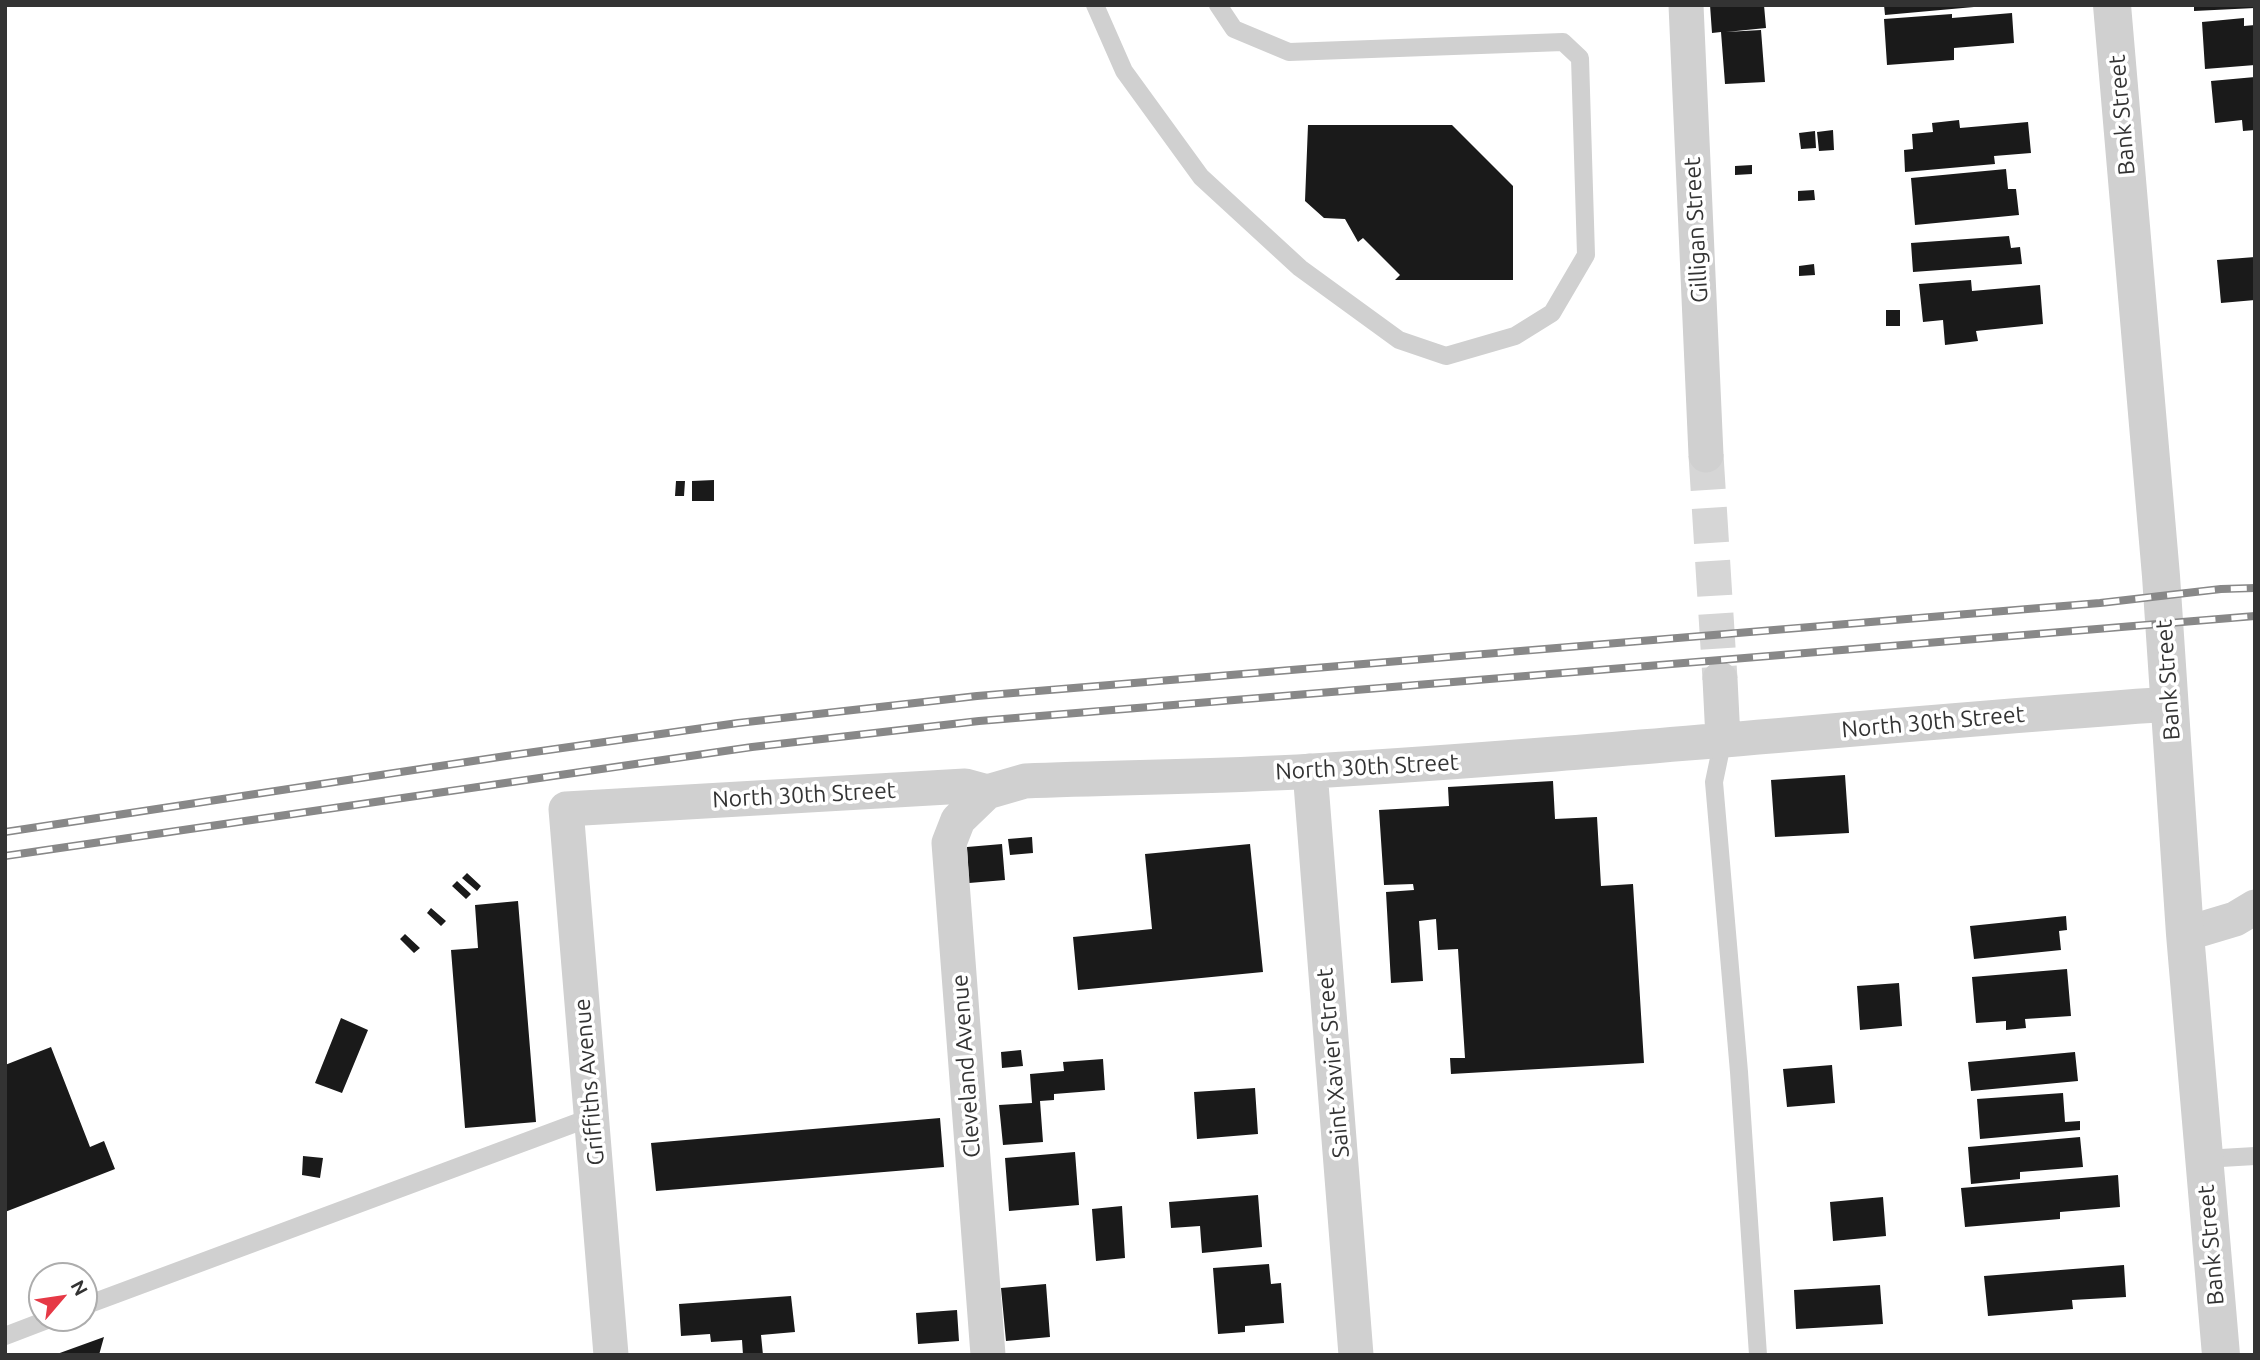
<!DOCTYPE html>
<html>
<head>
<meta charset="utf-8">
<style>
	body { margin:0 }
	#map { position:relative; width:2260px; height:1360px; overflow:hidden; background:#fff; font-family:Ubuntu,sans-serif }
	canvas { display:block }
	.frame { position:absolute; inset:0; border:7px solid #333; pointer-events:none }
	.north { position:absolute; left:28px; top:1262px; width:70px; height:70px; box-sizing:border-box; background:#fff; border:2px solid #adadad; border-radius:50%; rotate:61deg; font-size:19px; font-weight:700; line-height:28px; text-align:center; color:#333 }
	.north::after { content:''; display:block; margin:auto; width:24px; height:32px; background:#e63946; clip-path:polygon(50% 0,100% 100%,50% 72%,0 100%) }
</style>
</head>
<body>
<div id="map">
<canvas width="2260" height="1360"></canvas>
<div class="frame"></div>
<div class="north">N</div>
</div>
<script>
const ctx = document.querySelector('canvas').getContext('2d');
ctx.lineJoin = 'round';
function paint(path, color) { ctx.fillStyle = color; ctx.fill(path, 'evenodd'); }
function strokePath(path, color, width, dash) { ctx.strokeStyle = color; ctx.lineWidth = width; ctx.lineCap = dash ? 'butt' : 'round'; ctx.setLineDash(dash || []); ctx.stroke(path); }
function write(font, color, halo, rows, align = 'center') {
  ctx.font = font + ' Ubuntu,sans-serif'; ctx.lineWidth = 7; ctx.setLineDash([]); ctx.textBaseline = 'middle'; ctx.strokeStyle = halo; ctx.fillStyle = color; for (const [text, x, y, turn = 0] of rows) {
    ctx.save(); ctx.translate(x, y); ctx.rotate((+turn || 0) * Math.PI / 180); ctx.textAlign = isNaN(turn) ? turn : align; if (halo) ctx.strokeText(text, 0, 0); ctx.fillText(text, 0, 0); ctx.restore();
  }
}
const building = new Path2D(`
	M1710,5H1764L1766,28L1726,32L1761,30L1765,82L1725,84L1721,32L1712,33Z
	M1884,5H1974V7L1885,15Z
	M2194,5H2255V8L2194,11Z
	M2012,13L2014,43L1954,48V60L1887,65L1884,19L1952,14V18Z
	M2244,18V26L2255,25V65L2205,69L2202,22Z
	M2255,77V130L2243,131L2242,120L2215,123L2211,81Z
	M1959,120L1960,128L2028,122L2031,153L1994,156L1995,164L1905,172L1904,150L1913,149L1912,134L1933,132L1932,123Z
	M1308,125H1452L1513,186V280H1395L1400,275L1363,238L1358,242L1345,219L1324,218L1305,201Z
	M1833,130L1834,150L1819,151L1817,132Z
	M1815,131L1816,148L1801,149L1799,133Z
	M1752,165V174L1735,175V166Z
	M2006,169L2008,189H2016L2019,215L1915,225L1911,178Z
	M1814,190L1815,200L1798,201V191Z
	M2009,236L2011,248L2020,247L2022,264L1913,272L1911,243Z
	M2255,257V300L2221,303L2217,260Z
	M1814,264L1815,275L1799,276V266Z
	M1971,280L1972,291L2040,285L2043,324L1976,331L1978,341L1945,345L1943,320L1923,322L1919,284Z
	M1886,310H1900V326H1886Z
	M714,480V501H692V481Z
	M676,481H685L684,496H675Z
	M1845,775L1849,833L1775,837L1771,780Z
	M1553,781L1555,819L1597,817L1601,886L1633,884L1644,1063L1451,1074L1450,1058H1465L1458,949L1438,950L1436,919L1419,921L1423,981L1391,983L1386,892L1414,890L1413,884L1384,885L1379,810L1449,806L1448,787Z
	M1032,837L1033,853L1010,855L1008,839Z
	M1002,844L1005,880L969,883L967,847Z
	M1250,844L1263,972L1078,990L1073,937L1152,929L1145,854Z
	M467,873L481,886L477,891L462,878Z
	M457,881L471,894L466,899L452,886Z
	M518,901L536,1122L465,1128L451,950L478,948L475,905Z
	M431,908L446,921L441,926L427,913Z
	M2066,916L2067,930L2059,931L2061,950L1974,959L1970,926Z
	M405,934L420,948L414,953L400,939Z
	M2067,969L2071,1016L2025,1019L2026,1028L2006,1030V1021L1976,1023L1972,977Z
	M1899,983L1902,1026L1860,1030L1857,986Z
	M341,1018L368,1030L342,1093L315,1083Z
	M51,1047L90,1147L104,1141L115,1169L5,1212V1065Z
	M1021,1050L1023,1066L1002,1068L1001,1052Z
	M2075,1052L2078,1081L1971,1091L1968,1062Z
	M1103,1059L1105,1090L1054,1094V1100L1040,1101L1043,1142L1003,1145L999,1105L1032,1103L1030,1074L1064,1071L1063,1062Z
	M1832,1065L1835,1103L1787,1107L1783,1069Z
	M1255,1088L1258,1134L1197,1139L1194,1092Z
	M2063,1093L2065,1122L2080,1121V1130L1980,1139L1977,1099Z
	M940,1118L944,1167L656,1191L651,1143Z
	M2080,1137L2083,1167L2020,1172V1179L1971,1184L1968,1147Z
	M1075,1152L1079,1205L1009,1211L1005,1158Z
	M303,1156L323,1158L320,1178L302,1175Z
	M2118,1175L2120,1207L2060,1212V1219L1965,1227L1961,1188Z
	M1258,1195L1262,1247L1202,1253L1200,1226L1171,1228L1169,1202Z
	M1883,1197L1886,1236L1833,1241L1830,1202Z
	M1122,1206L1125,1258L1096,1261L1092,1209Z
	M1269,1264L1271,1284L1281,1283L1284,1323L1245,1326V1332L1218,1334L1213,1268Z
	M2124,1265L2126,1297L2072,1300L2073,1309L1988,1316L1984,1276Z
	M1046,1284L1050,1337L1006,1341L1001,1288Z
	M1880,1285L1883,1324L1796,1329L1794,1290Z
	M791,1296L795,1332L761,1335L763,1355H743L742,1340L711,1342L710,1334L681,1336L679,1304Z
	M957,1310L959,1341L918,1344L916,1313Z
	M104,1337L99,1355H57V1354Z`);
const minorTunnel = new Path2D(`
	M1706,455L1720,679`);
const service = new Path2D(`
	M1095,5L1124,71L1201,177L1300,268L1399,340L1446,356L1515,336L1552,313L1586,255L1580,58L1563,42L1289,52L1234,29L1218,5
	M1723,739L1714,782L1739,1072L1758,1355
	M2204,1159L2255,1156
	M84,1306L592,1117
	M5,1336L52,1318`);
const minor = new Path2D(`
	M1686,5L1706,455
	M1720,679L1723,739
	M1310,771L1356,1355
	M987,792L958,820L949,843L988,1355
	M2185,934L2235,919L2255,907
	M611,1355L566,809L965,786L987,792L1025,781C1121,777 1218,777 1313,771C1599,754 1884,724 2170,704`);
const tertiary = new Path2D(`
	M2112,5L2161,576L2185,934L2221,1355`);
const rail = new Path2D(`
	M5,832L506,756L738,723L977,696L2100,603L2221,589L2255,588
	M5,856L752,747L979,721L2255,616`);
const streetNames = [
	["Bank Street",2122,115,-95],
	["Gilligan Street",1696,230,-93],
	["Bank Street",2168,680,-94],
	["North 30th Street",1933,722,-5],
	["North 30th Street",1367,767,-3],
	["North 30th Street",804,795,-3],
	["Saint Xavier Street",1333,1063,-95],
	["Cleveland Avenue",966,1066,-94],
	["Griffiths Avenue",589,1082,-95],
	["Bank Street",2211,1245,-95]
];
paint(building, '#1a1a1a');
strokePath(minorTunnel, '#d6d6d6', 35, [35, 18]);
strokePath(service, '#d0d0d0', 18);
strokePath(minor, '#d0d0d0', 35);
strokePath(tertiary, '#d0d0d0', 38);
strokePath(rail, '#888', 8);
strokePath(rail, '#fff', 5, [16]);
write('23px', '#333', '#fff', streetNames);
</script>
</body>
</html>
